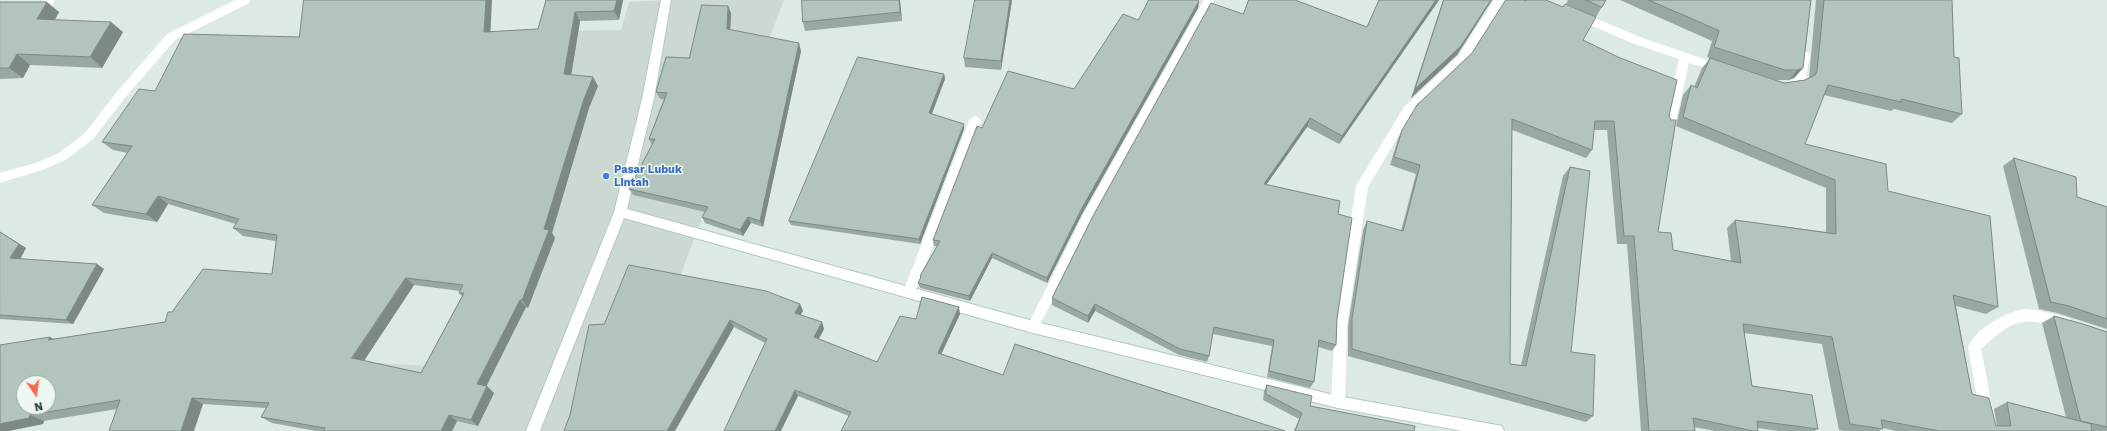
<!DOCTYPE html>
<html>
<head>
<meta charset="utf-8">
<style>
	body { margin:0 }
	#map { position:relative; width:2107px; height:431px; overflow:hidden; background:#ddeae3; font-family:"Work Sans",sans-serif }
	canvas { display:block }
	.north { position:absolute; left:16px; top:375px; width:40px; height:40px; box-sizing:border-box; background:#edf6f1; border:1px solid #9aaaa4; border-radius:50%; rotate:167deg; font-size:11px; font-weight:700; line-height:16px; text-align:center; color:#1e3930 }
	.north::after { content:''; display:block; margin:auto; width:14px; height:18px; background:#f86a4d; clip-path:polygon(50% 0,100% 100%,50% 72%,0 100%) }
</style>
</head>
<body>
<div id="map">
<canvas width="2107" height="431"></canvas>
<div class="north">N</div>
</div>
<script>
const ctx = document.querySelector('canvas').getContext('2d');
ctx.lineJoin = 'round';
function paint(path, color) { ctx.fillStyle = color; ctx.fill(path, 'evenodd'); }
function strokePath(path, color, width, dash) { ctx.strokeStyle = color; ctx.lineWidth = width; ctx.lineCap = dash ? 'butt' : 'round'; ctx.setLineDash(dash || []); ctx.stroke(path); }
function write(font, color, halo, rows, align = 'center') {
  ctx.font = font + ' "Work Sans",sans-serif'; ctx.lineWidth = 3; ctx.setLineDash([]); ctx.textBaseline = 'middle'; ctx.strokeStyle = halo; ctx.fillStyle = color; for (const [text, x, y, turn = 0] of rows) {
    ctx.save(); ctx.translate(x, y); ctx.rotate((+turn || 0) * Math.PI / 180); ctx.textAlign = isNaN(turn) ? turn : align; if (halo) ctx.strokeText(text, 0, 0); ctx.fillText(text, 0, 0); ctx.restore();
  }
}
const built = new Path2D(`
	M667,0H784L622,431H334L379,363L426,366L456,315L496,224L492,32L621,30L629,2Z`);
const street = new Path2D(`
	M44,0H55L52,6H44L43,3Z
	M235,0H250L249,3L175,40L124,99L93,139L67,159L45,169L0,183V173L38,162L59,153L85,133L116,93L167,34Z
	M1204,0H1214L1091,223L1037,331L1033,333L1029,331L1027,327L1083,215Z
	M1494,0H1505L1466,62L1412,113L1368,187L1347,326L1345,402L1343,406L1338,408L1333,406L1331,402L1335,326L1356,186L1404,107L1458,56Z
	M1578,11L1640,37L1724,66L1726,69L1720,73L1689,63L1675,125L1673,128H1665L1663,125L1679,59L1632,43L1574,18L1573,15Z
	M1804,50L1810,54L1805,83C1799,89 1790,93 1782,90L1780,87L1782,84L1796,78L1798,54Z
	M975,116L979,118L981,121L915,292L913,296L909,298L905,296L903,292L969,121L971,118Z
	M2025,309L2036,310L2066,317L2070,319L2072,323L2070,327L2066,329C2023,316 2014,318 1981,349L1997,431H1983L1968,347C1976,328 2006,312 2025,309Z`);
const secondary = new Path2D(`
	M661,0H671L654,99L627,209L1033,321L1338,396L1497,425L1502,426L1504,431H1462L1338,408L1033,333L624,218L540,431H526L614,212L642,99Z`);
const wall = new Path2D(`
	M546,0H623L619,20L580,21L571,75L593,77L598,86L589,108L552,233L555,238L528,308L526,307L486,386L494,393L478,426L457,421L452,431H316L272,423L261,417L266,408L203,404L117,409L44,421L43,424L8,431H0L55,339L165,322L172,312L272,274L276,241L243,236L233,228L236,224L168,204L157,222L104,213L92,205L128,153L113,150L102,142L155,91L491,32L538,29ZM414,285L460,291L459,293L462,296L421,373L364,361Z
	M802,0H900L902,21L805,31L803,22Z
	M1012,0L1001,70L965,67L964,58Z
	M1379,0H1439L1339,144L1307,127L1266,185L1338,214L1337,319L1336,345L1332,351L1318,347L1314,382L1310,388L1267,377L1272,346L1213,334L1209,356L1207,362L1179,355L1095,311L1088,323L1052,305V298L1243,14L1367,27Z
	M1443,0H1492L1457,55L1411,98Z
	M1568,0H1606L1596,17L1566,4Z
	M1620,0H1811L1803,68L1795,77L1789,80H1776L1707,57L1712,41Z
	M1816,0H1952L1954,57L1962,114L1952,123L1894,109L1891,111L1824,95L1805,144L1888,191L1998,307L1986,314L1956,306L1972,394L1996,426H1997L1994,409L2007,402L2066,417L2042,323L2054,316L2107,332V431H1896L1883,428L1879,431H1844L1839,430L1822,344L1744,333L1752,386L1818,429L1814,431H1778L1757,428L1758,431H1715L1694,427L1695,431H1641L1627,244H1617L1607,130H1594L1592,150L1586,158L1512,130L1510,364L1521,365L1563,176L1570,167L1571,352L1593,416L1586,422L1348,356V326L1363,230L1367,221L1401,231L1416,174L1390,165L1398,139L1402,130L1583,40L1669,116L1658,232L1673,250L1731,261L1727,228L1735,220L1826,232V188L1676,126L1683,95L1691,85L1694,87L1702,68L1710,58L1784,83L1805,80L1809,78Z
	M1199,1L1198,8L1082,214L1047,283L992,258L970,301L920,288L918,283L920,278V276L937,246H934L933,240L982,128L1074,89L1138,20Z
	M0,2L59,12L55,20L123,32L102,68L30,65L23,78L0,79Z
	M731,13L730,30L801,51L763,227L751,223L743,236L705,223L702,217L705,212L633,195L629,189L652,145L649,139L664,99H660L656,92Z
	M944,74L945,79L932,114L964,124V129L920,244L791,225L789,221Z
	M2014,158L2077,197L2107,207V329L2057,313L2039,309L2003,166Z
	M0,232L26,248L20,259L97,264L104,269L73,324L0,319Z
	M800,304L803,311L800,315L822,322L824,329L819,339L877,362L916,319L960,314L941,354L1003,375L1285,431L849,416L798,396L765,343L734,327L604,324Z
	M1267,385L1310,406L1414,431H1294L1299,419L1263,400L1264,391Z`);
const shadedWall = new Path2D(`
	M486,0H492L490,42L484,32Z
	M617,0H623L619,20L614,11Z
	M899,0H900L902,21L900,12Z
	M1010,0H1012L1001,70V61Z
	M1436,0H1439L1339,144L1342,136Z
	M1491,0H1492L1457,55L1411,98L1415,89Z
	M1199,1L1198,8L1082,214L1047,283V278L1082,208Z
	M47,2L59,12L49,30L37,19Z
	M728,6L731,13L730,36L727,29Z
	M575,12L580,21L570,83L564,74Z
	M111,22L123,32L102,68L90,57Z
	M799,43L801,51L763,227L760,221Z
	M17,54L30,65L23,78L9,68Z
	M1803,68L1795,77L1789,80L1797,70Z
	M944,74L945,79L930,118L929,113Z
	M593,77L598,86L589,108L552,233L555,238L528,308L522,300L584,99Z
	M1310,118L1307,127L1261,192L1264,184Z
	M964,124V129L920,244L919,239Z
	M158,196L168,204L157,222L146,214Z
	M748,217L751,223L743,236L740,230Z
	M0,232L26,248L18,263L10,258Z
	M992,253V258L970,301L969,296Z
	M97,264L104,269L73,324L66,320Z
	M406,278L414,285L361,365L352,358Z
	M520,300L526,307L484,391L477,384Z
	M800,304L803,311L798,319L795,313Z
	M1095,304V311L1088,323V316Z
	M959,307L960,314L939,359L938,353Z
	M730,320L734,327L675,431H667Z
	M822,322L824,329L816,343L814,337Z
	M50,337L63,344L48,340Z
	M487,386L494,393L478,426L471,420Z
	M795,390L798,396L781,431H775Z
	M192,398L203,404L194,431H181Z
	M30,415L44,421L43,424L8,431H0V424Z
	M449,415L457,421L452,431H441Z`);
const building = new Path2D(`
	M304,0H486L484,32L538,29L546,0H617L614,11L575,12L564,74L593,77L584,99L544,229L549,230L522,300H520L477,384L487,386L471,420L449,415L441,431H324L325,428L261,417L269,403L192,398L181,431H109L120,400L30,415L29,418L0,424V345L50,337L48,340L165,322L168,312H172L203,269L272,274L277,235L233,228L239,219L158,196L146,214L92,205L132,146L102,142L139,89L155,91L184,34L299,37ZM406,278L463,285L459,293H464L421,373L352,358ZM24,383H48V407H24Z
	M802,0H899L900,12L803,22Z
	M975,0H1010L1001,61L964,58Z
	M1149,0H1197L1199,1L1082,208L1047,278L992,253L969,296L918,283L921,277L920,276L940,241L933,240L977,126L982,128L1008,71L1074,89L1123,14L1138,20Z
	M1249,0H1295L1367,27L1379,0H1436L1342,136L1310,118L1264,184L1340,201L1338,214L1352,218L1337,319L1336,345L1319,340L1314,382L1269,371L1274,340L1214,327L1209,356L1180,349L1095,304L1088,316L1052,298L1093,216L1211,3L1243,14Z
	M1444,0H1491L1461,46L1415,89Z
	M1506,0H1523L1526,1V0H1546L1563,7L1565,4L1596,17L1583,40L1618,57L1677,80L1669,116L1671,120H1676L1658,232L1671,233L1673,250L1741,263L1735,220L1836,234L1835,180L1683,117L1691,85L1697,88L1710,58L1784,83L1805,80L1815,75L1817,71L1824,0H1952L1954,57L1959,58L1962,114L1901,99V102L1828,85L1805,144L1886,164L1888,191L1990,216L1998,307L1953,295L1972,394L1989,398L1996,426H2011L2007,402L2091,424L2092,431H1939L1881,420L1883,429L1850,424L1832,337L1743,324L1752,386L1812,395L1818,429L1757,421L1758,431H1753L1693,418L1695,431H1649L1634,236H1624L1614,121H1595L1592,150L1512,119L1510,364L1526,366L1570,167L1590,171L1571,352L1595,355L1593,416L1352,349V319L1367,221L1403,231L1420,165L1394,157L1402,130L1417,105L1472,53Z
	M1586,0H1606L1602,7Z
	M1649,0H1811L1803,68L1797,70H1785L1714,47L1719,31Z
	M0,2H47L37,19L111,22L90,57L17,54L9,68H0Z
	M702,5L728,6L727,29L799,43L760,221L748,217L740,230L702,217L708,207L629,189L655,139H649L667,93L656,92L666,57L689,58Z
	M858,57L944,74L929,113L964,124L919,239L789,221Z
	M2014,158L2076,177L2077,197L2107,207V319L2069,306L2051,302Z
	M0,232L19,244L10,258L97,264L66,320L0,315Z
	M629,265L766,291L800,304L795,313L822,322L814,337L877,362L900,316L916,319L922,297L959,307L938,353L1003,375L1015,344L1285,431H841L851,412L795,390L775,431H724L767,339L730,320L667,431H564L570,415L589,325L604,324Z
	M2054,316L2083,324L2107,332V427L2081,421Z
	M1267,385L1312,396L1310,406L1415,426L1414,431H1295L1302,413L1266,394Z`);
const markers = [
	[606,176,4,"#3f7fe0"]
];
const shopNames = [
	["Pasar Lubuk",614,170],
	["Lintah",614,183]
];
paint(built, '#cbd9d2');
strokePath(secondary, '#b0cabe', 2);
paint(street, '#fff');
paint(secondary, '#fff');
paint(wall, '#99a9a2');
paint(shadedWall, '#7d8984');
paint(building, '#b2c4bc');
strokePath(building, '#7d8984', 1);
for (const [x, y, r, color] of markers) { const dot = new Path2D(); dot.arc(x, y, r, 0, 2 * Math.PI); ctx.fillStyle = color; ctx.fill(dot); strokePath(dot, '#edf6f1', 1.5); }
write('bold 11px', '#366cbe', '#edf6f1', shopNames, 'left');
</script>
</body>
</html>
